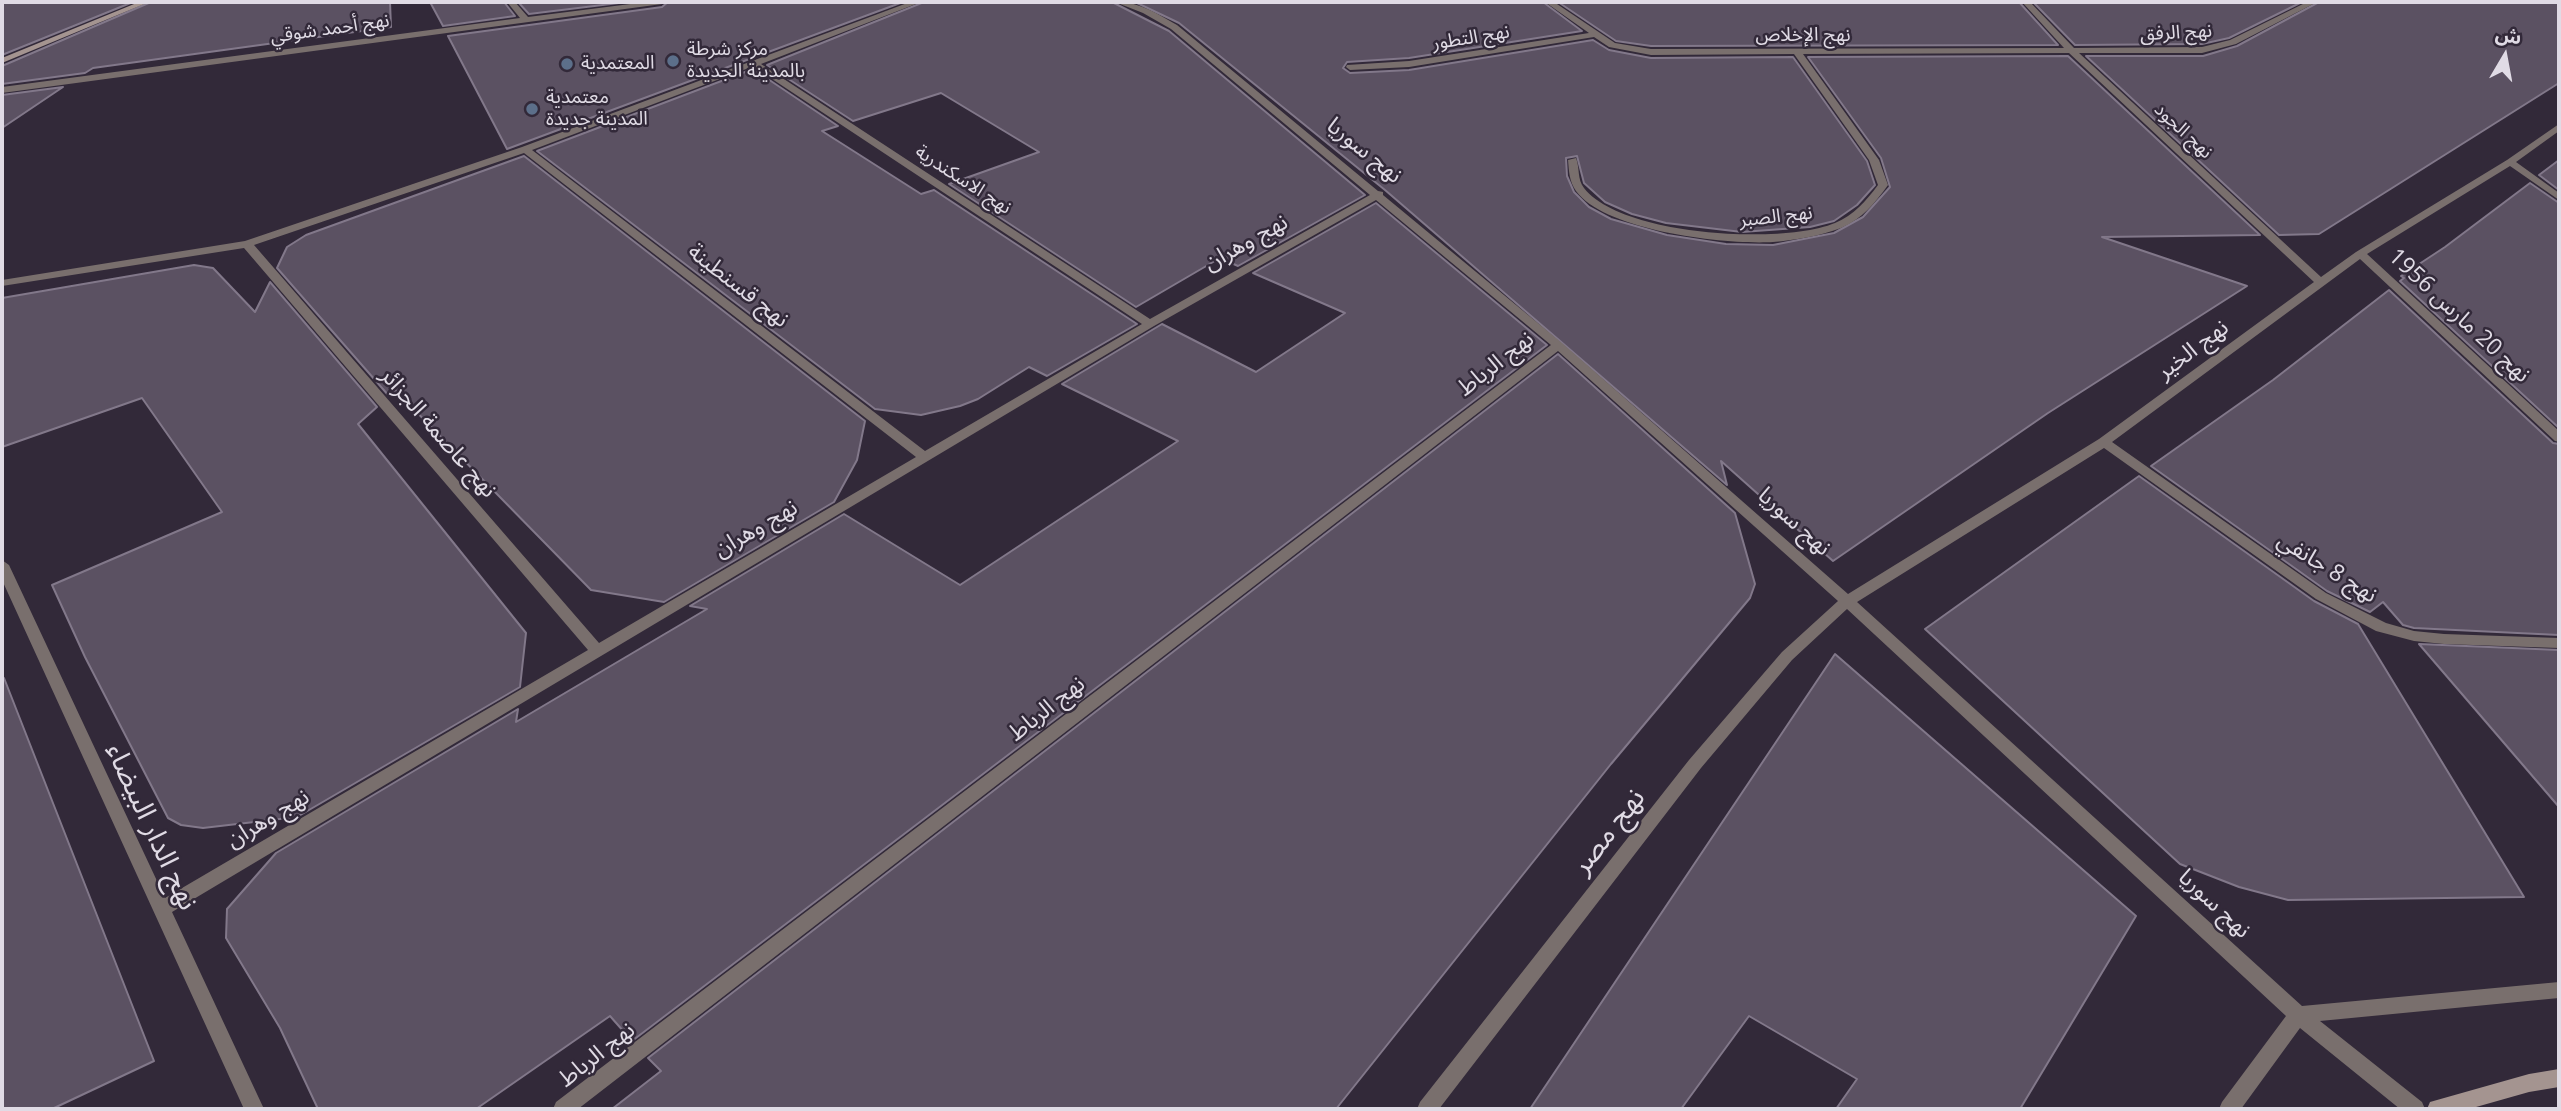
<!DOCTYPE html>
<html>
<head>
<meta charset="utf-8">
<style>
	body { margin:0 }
	#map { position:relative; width:2561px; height:1111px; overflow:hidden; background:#322939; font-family:"Open Sans","Noto Sans Arabic",sans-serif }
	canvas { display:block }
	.frame { position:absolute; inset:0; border:4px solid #e0dbe5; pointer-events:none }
	.north { position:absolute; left:2470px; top:21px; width:70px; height:70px; -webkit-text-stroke:5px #322939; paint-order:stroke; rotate:10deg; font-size:19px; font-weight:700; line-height:28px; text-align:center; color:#e0dbe5 }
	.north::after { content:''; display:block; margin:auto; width:24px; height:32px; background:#e0dbe5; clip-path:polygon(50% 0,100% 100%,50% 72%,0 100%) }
</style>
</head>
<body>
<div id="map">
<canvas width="2561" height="1111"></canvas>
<div class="frame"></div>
<div class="north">ش</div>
</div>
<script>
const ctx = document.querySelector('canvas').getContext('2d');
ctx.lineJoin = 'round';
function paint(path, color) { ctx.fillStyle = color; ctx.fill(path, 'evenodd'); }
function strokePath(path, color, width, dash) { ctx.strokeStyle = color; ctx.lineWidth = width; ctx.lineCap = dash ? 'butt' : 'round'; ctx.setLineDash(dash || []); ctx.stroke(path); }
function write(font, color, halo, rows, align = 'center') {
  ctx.font = font + ' "Open Sans","Noto Sans Arabic",sans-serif'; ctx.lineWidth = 5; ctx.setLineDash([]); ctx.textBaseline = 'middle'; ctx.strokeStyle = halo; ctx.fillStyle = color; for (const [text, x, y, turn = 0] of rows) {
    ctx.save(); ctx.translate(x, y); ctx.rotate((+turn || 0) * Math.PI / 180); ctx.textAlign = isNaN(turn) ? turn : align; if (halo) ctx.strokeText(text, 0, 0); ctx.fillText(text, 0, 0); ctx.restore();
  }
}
const building = new Path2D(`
	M2,2H133L2,55Z
	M151,2H390L391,27L93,68L85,73L2,84V66Z
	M430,2H504L515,16L443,26Z
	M518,2H627L529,14Z
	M668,2H903L507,149L448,36L662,7Z
	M924,2H1112L1169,31L1365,195L1238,266L1220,258L1136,307L949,184L1039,152L941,93L853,121L767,65Z
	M1135,2H1543L1582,31L1409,58L1347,62L1343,68L1350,73L1409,70L1593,40L1609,50L1651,58L1793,57L1867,161L1875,185L1857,205L1834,221L1810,227L1742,232L1666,223L1632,214L1605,202L1584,183L1577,156L1566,158L1567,176L1574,192L1589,207L1611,219L1667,235L1726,244L1773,245L1834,233L1863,217L1890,187L1881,158L1808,57L2068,56L2260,235L2102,237L2247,286L2048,413L1833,561L1721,461L1727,485L1385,190L1179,23Z
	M1558,2H2019L2058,45L1651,46L1616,41Z
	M2033,2H2302L2229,38L2202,44L2075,45Z
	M2319,2H2559V83L2319,234L2279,235L2086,56H2203L2237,46Z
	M753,69L838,126L822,131L921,194L934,190L1137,324L1047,376L1029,367L978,399L960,406L921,415L875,409L537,151Z
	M63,87L2,128V95Z
	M524,156L865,421L857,460L834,502L664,602L591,590L395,390L389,396L277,268L287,247L306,235Z
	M2559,160V190L2539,175Z
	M2530,183L2559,203V428L2400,281L2404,278L2401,276L2445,247Z
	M1376,203L1547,345L632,1041L610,1016L476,1109H318L280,1028L226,938L227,909L276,853L518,709L516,722L707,609L690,606L844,514L960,585L1178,441L1062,384L1162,324L1256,372L1345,313L1253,273Z
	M194,265L213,268L255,312L270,282L377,407L358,424L526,633L520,687L297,817L203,828L181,825L168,818L85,657L52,585L222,512L142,398L2,447V298Z
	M2389,290L2553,443L2559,444V635L2414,628L2403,625L2383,602L2370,612L2327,591L2151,466L2273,380Z
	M1558,354L1735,513L1755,584L1750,598L1611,764L1336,1109H612L661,1071L648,1058Z
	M2139,476L2314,601L2358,624L2524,897L2288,900L2239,887L2180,864L1925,629Z
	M2419,644L2559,650V807Z
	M1835,654L2136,916L2020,1109H1836L1857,1079L1749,1016L1681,1109H1530Z
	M4,678L154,1061L52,1109H2V679Z`);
const street = new Path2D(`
	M507,2H515L528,17L646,2H666L662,4L2,93V87L520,18Z
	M910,2H921L761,64L1150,319L1370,195L1171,29L1143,13L1115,2C1138,1 1158,14 1177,25L1378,191L1383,192V195L1562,343L1848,594L2099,439L2314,282L2069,53L1803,54L1879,160L1888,185C1875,203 1862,219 1841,228C1820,236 1796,240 1773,242C1726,245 1605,231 1576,191C1569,181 1569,171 1568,160L1576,158C1580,168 1577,179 1584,188C1621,236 1782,245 1835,223C1854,215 1866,201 1878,185L1869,160L1794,54L1651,55L1609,47L1594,37L1409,67L1350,70L1346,67L1347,65L1409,61L1589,33L1545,2H1554L1615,43L1651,49L2064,48L2022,2H2030L2074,48L2202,47L2230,40L2307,2H2317L2236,44L2202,53H2079L2321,277L2356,252L2507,160L2559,124V131L2516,162L2559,193V200L2510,166L2367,254L2559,431V442L2555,441L2360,259L2112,442L2326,593L2386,623L2414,631L2444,634L2559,638V648L2444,644L2414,641L2376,631L2316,599L2104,448L1857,602L2302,1006L2559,982V998L2320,1021L2422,1102L2425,1109H2400L2300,1028L2241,1109H2219L2222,1102L2286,1016L1847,609L1792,660L1701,768L1439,1109H1417L1420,1102L1689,760L1782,652L1838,601L1558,351L578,1109H553L556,1102L1551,345L1376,200L1154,326L172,912L264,1109H244L2,580V560L9,565L165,898L588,650L244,248L2,286V280L245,241L522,147ZM754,66V67L1142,324L925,451L532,150ZM524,153L916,457L599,643L254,245Z`);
const secondary = new Path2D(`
	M139,2H149L2,63V58Z
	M2559,1069V1087L2529,1092L2469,1109H2427L2430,1102L2437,1100L2529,1074Z`);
const markers = [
	[673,61,7,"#5c6f8a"],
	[567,64,7,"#5c6f8a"],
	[532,109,7,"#5c6f8a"]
];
const farStreetnames = [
	["نهج أحمد شوقي",330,29,-8],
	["نهج الرفق",2176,33,-3],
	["نهج الإخلاص",1803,36],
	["نهج التطور",1471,38,-9],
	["نهج الجود",2183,131,43],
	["نهج الاسكندرية",963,180,33],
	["نهج الصبر",1776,217,-6]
];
const farPoinames = [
	["مركز شرطة",687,50],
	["بالمدينة الجديدة",687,72],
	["المعتمدية",581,64],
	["معتمدية",546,98],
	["المدينة جديدة",546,120]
];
const streetNames = [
	["نهج سوريا",1364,151,39],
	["نهج وهران",1246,243,-29],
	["نهج قسنطينة",738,286,38],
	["نهج 20 مارس 1956",2459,316,43],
	["نهج الخير",2193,350,-37],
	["نهج الرباط",1496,364,-38],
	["نهج عاصمة الجزائر",438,433,49],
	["نهج سوريا",1794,522,42],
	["نهج وهران",756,529,-30],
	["نهج 8 جانفي",2327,568,32],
	["نهج الرباط",1047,709,-38],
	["نهج وهران",268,819,-31],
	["نهج سوريا",2214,904,43],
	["نهج الرباط",597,1055,-38]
];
const nearStreetnames = [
	["نهج الدار البيضاء",151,827,65],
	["نهج مصر",1609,832,-52]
];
paint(building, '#5b5162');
strokePath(building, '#82788a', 2);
paint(street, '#796f6d');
paint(secondary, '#a49490');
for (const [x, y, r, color] of markers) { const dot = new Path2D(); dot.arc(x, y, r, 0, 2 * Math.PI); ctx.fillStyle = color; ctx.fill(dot); strokePath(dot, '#322939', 2.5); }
write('19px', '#e0dbe5', '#322939', farStreetnames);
write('19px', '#e0dbe5', '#322939', farPoinames, 'left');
write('23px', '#e0dbe5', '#322939', streetNames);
write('28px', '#e0dbe5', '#322939', nearStreetnames);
</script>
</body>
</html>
